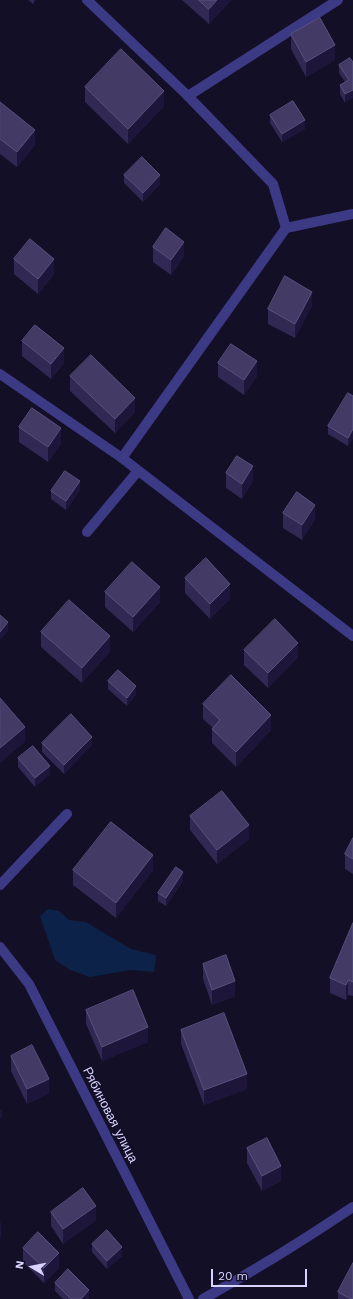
<!DOCTYPE html>
<html>
<head>
<meta charset="utf-8">
<style>
	body { margin:0 }
	#map { position:relative; width:353px; height:1299px; overflow:hidden; background:#130f26; font-family:"Work Sans",sans-serif }
	canvas { display:block }
	.north { position:absolute; left:12px; top:1247px; width:40px; height:40px; -webkit-text-stroke:3px #130f26; paint-order:stroke; rotate:280deg; font-size:11px; font-weight:700; line-height:16px; text-align:center; color:#d9d4ff }
	.north::after { content:''; display:block; margin:auto; width:14px; height:18px; background:#d9d4ff; clip-path:polygon(50% 0,100% 100%,50% 72%,0 100%) }
	.scale { position:absolute; left:211px; top:1269px; width:96px; height:18px; box-sizing:border-box; border:2px solid #d9d4ff; border-top:0; padding-left:5px; font-size:12px; line-height:14px; white-space:nowrap; color:#d9d4ff; -webkit-text-stroke:3px #130f26; paint-order:stroke }
</style>
</head>
<body>
<div id="map">
<canvas width="353" height="1299"></canvas>
<div class="north">N</div>
<div class="scale">20 m</div>
</div>
<script>
const ctx = document.querySelector('canvas').getContext('2d');
ctx.lineJoin = 'round';
function paint(path, color) { ctx.fillStyle = color; ctx.fill(path, 'evenodd'); }
function strokePath(path, color, width, dash) { ctx.strokeStyle = color; ctx.lineWidth = width; ctx.lineCap = dash ? 'butt' : 'round'; ctx.setLineDash(dash || []); ctx.stroke(path); }
function write(font, color, halo, rows, align = 'center') {
  ctx.font = font + ' "Work Sans",sans-serif'; ctx.lineWidth = 3.5; ctx.setLineDash([]); ctx.textBaseline = 'middle'; ctx.strokeStyle = halo; ctx.fillStyle = color; for (const [text, x, y, turn = 0] of rows) {
    ctx.save(); ctx.translate(x, y); ctx.rotate((+turn || 0) * Math.PI / 180); ctx.textAlign = isNaN(turn) ? turn : align; if (halo) ctx.strokeText(text, 0, 0); ctx.fillText(text, 0, 0); ctx.restore();
  }
}
const water = new Path2D(`
	M48,909L59,911L69,920L86,922L131,949L156,955L154,972L130,970L90,977L70,970L55,960L40,916Z`);
const lane = new Path2D(`
	M188,96L338,0
	M122,458L286,228L353,214
	M87,532L138,471
	M0,885L67,814`);
const street = new Path2D(`
	M87,0L188,96L273,184L286,228
	M0,374L122,458L353,636
	M0,947L29,984L189,1299
	M203,1299C254,1271 304,1240 353,1207`);
const wall = new Path2D(`
	M28,0H35L33,4Z
	M182,0H231L209,24Z
	M291,34L335,60L306,77L291,49Z
	M353,62L345,103L340,94V85L345,82L339,73V65Z
	M85,87L164,106L128,144L85,102Z
	M0,102L35,145L17,167L0,154Z
	M270,115L305,129L282,142L270,123Z
	M124,175L160,184L143,202L124,183Z
	M153,247L184,256L171,275L153,262Z
	M14,259L54,274L38,294L14,274Z
	M312,306L295,338L268,324V309Z
	M22,341L64,363L51,379L22,356Z
	M218,363L257,376L244,395L218,377Z
	M70,376L135,412L115,433L70,391Z
	M353,396V438L348,446L328,434V426Z
	M19,427L61,443L48,462L19,442Z
	M226,473L253,481L242,499L226,488Z
	M80,490L66,510L51,499V491Z
	M283,513L315,519L302,540L283,528Z
	M185,578L230,599L210,619L185,593Z
	M105,592L160,602L133,632L105,607Z
	M41,632L110,651L82,683L41,647Z
	M244,650L298,657L268,688L244,665Z
	M108,681L136,695L127,706L108,689Z
	M203,704L271,730L236,767L212,743V729L213,728L203,719Z
	M42,743L92,745L64,774L42,752Z
	M18,758L50,774L35,787L18,767Z
	M190,816L249,839L217,864L190,830Z
	M353,838V874L345,869V854Z
	M73,870H153L116,918L73,885Z
	M183,881L166,906L158,901V893Z
	M353,923V996L348,995L346,1000L330,993V978Z
	M203,964L235,996L212,1005L203,979Z
	M86,1010L148,1042L102,1061L86,1024Z
	M181,1030L247,1089L204,1105L181,1044Z
	M11,1056L49,1093L27,1104L11,1071Z
	M247,1148L281,1181L262,1191L247,1163Z
	M51,1212L96,1220L63,1244L51,1226Z
	M92,1244L122,1256L107,1269L92,1252Z
	M23,1248L59,1268L44,1283L23,1262Z
	M55,1283L89,1299H63L55,1291Z
	M338,1292L353,1299H338Z`);
const shadedWall = new Path2D(`
	M217,0H231L209,24V9Z
	M335,45V60L306,77V62Z
	M353,90V98L345,103V94Z
	M164,91V106L128,144V129Z
	M305,120V129L282,142V134Z
	M35,130V145L17,167V152Z
	M160,175V184L143,202V193Z
	M184,242V256L171,275V260Z
	M54,259V274L38,294V279Z
	M312,292V306L295,338V324Z
	M64,348V363L51,379V364Z
	M257,361V376L244,395V380Z
	M135,398V412L115,433V419Z
	M61,428V443L48,462V447Z
	M353,429V438L348,446V438Z
	M253,466V481L242,499V484Z
	M80,481V490L66,510V501Z
	M315,505V519L302,540V525Z
	M230,584V599L210,619V604Z
	M160,587V602L133,632V617Z
	M8,622V631L0,640V632Z
	M110,636V651L82,683V668Z
	M298,643V657L268,688V673Z
	M136,686V695L127,706V698Z
	M271,715V730L236,767V752Z
	M25,727V742L0,763V748Z
	M92,737V745L64,774V765Z
	M50,766V774L35,787V778Z
	M249,825V839L217,864V850Z
	M153,855V870L116,918V903Z
	M183,872V881L166,906V898Z
	M348,980V995L346,1000V985Z
	M235,981V996L212,1005V990Z
	M148,1027V1042L102,1061V1047Z
	M247,1074V1089L204,1105V1090Z
	M49,1079V1093L27,1104V1089Z
	M2,1109V1118H0V1110Z
	M281,1166V1181L262,1191V1176Z
	M96,1206V1220L63,1244V1229Z
	M1,1222V1237L0,1238V1223Z
	M122,1247V1256L107,1269V1261Z
	M59,1253V1268L44,1283V1268Z
	M89,1290V1299H81Z`);
const building = new Path2D(`
	M199,0H217L209,9Z
	M320,18L335,45L306,62L291,34Z
	M121,49L164,91L128,129L85,87Z
	M350,58L353,62V90L345,94L340,85L349,80L339,65Z
	M293,101L305,120L282,134L270,115Z
	M0,102L35,130L17,152L0,139Z
	M142,157L160,175L143,193L124,175Z
	M166,228L184,242L171,260L153,247Z
	M30,239L54,259L38,279L14,259Z
	M285,276L312,292L295,324L268,309Z
	M35,325L64,348L51,364L22,341Z
	M231,344L257,361L244,380L218,363Z
	M91,355L135,398L115,419L70,376Z
	M348,393L353,396V429L348,438L328,426Z
	M32,408L61,428L48,447L19,427Z
	M237,456L253,466L242,484L226,473Z
	M65,471L80,481L66,501L51,491Z
	M297,492L315,505L302,525L283,513Z
	M206,558L230,584L210,604L185,578Z
	M132,562L160,587L133,617L105,592Z
	M69,600L110,636L82,668L41,632Z
	M0,615L8,622L0,632Z
	M275,619L298,643L268,673L244,650Z
	M118,670L136,686L127,698L108,681Z
	M231,675L271,715L236,752L212,729L220,720L203,704Z
	M0,698L25,727L0,748Z
	M71,714L92,737L64,765L42,743Z
	M33,746L50,766L35,778L18,758Z
	M222,791L249,825L217,850L190,816Z
	M111,822L153,855L116,903L73,870Z
	M353,838V859L345,854Z
	M176,867L183,872L166,898L158,893Z
	M353,923V982L348,980L346,985L330,978Z
	M226,955L235,981L212,990L203,964Z
	M133,990L148,1027L102,1047L86,1010Z
	M224,1013L247,1074L204,1090L181,1030Z
	M32,1045L49,1079L27,1089L11,1056Z
	M267,1138L281,1166L262,1176L247,1148Z
	M83,1188L96,1206L63,1229L51,1212Z
	M107,1230L122,1247L107,1261L92,1244Z
	M38,1232L59,1253L44,1268L23,1248Z
	M353,1263V1299H351L338,1292Z
	M68,1269L89,1290L81,1299H71L55,1283Z`);
const streetNames = [
	["Рябиновая улица",110,1115,63]
];
paint(water, '#0c2248');
strokePath(lane, '#3d3a85', 10);
strokePath(street, '#3d3a85', 10);
paint(wall, '#312854');
paint(shadedWall, '#1d163a');
paint(building, '#433a66');
strokePath(building, '#5a527e', 1);
write('13px', '#d9d4ff', '#130f26', streetNames);
</script>
</body>
</html>
